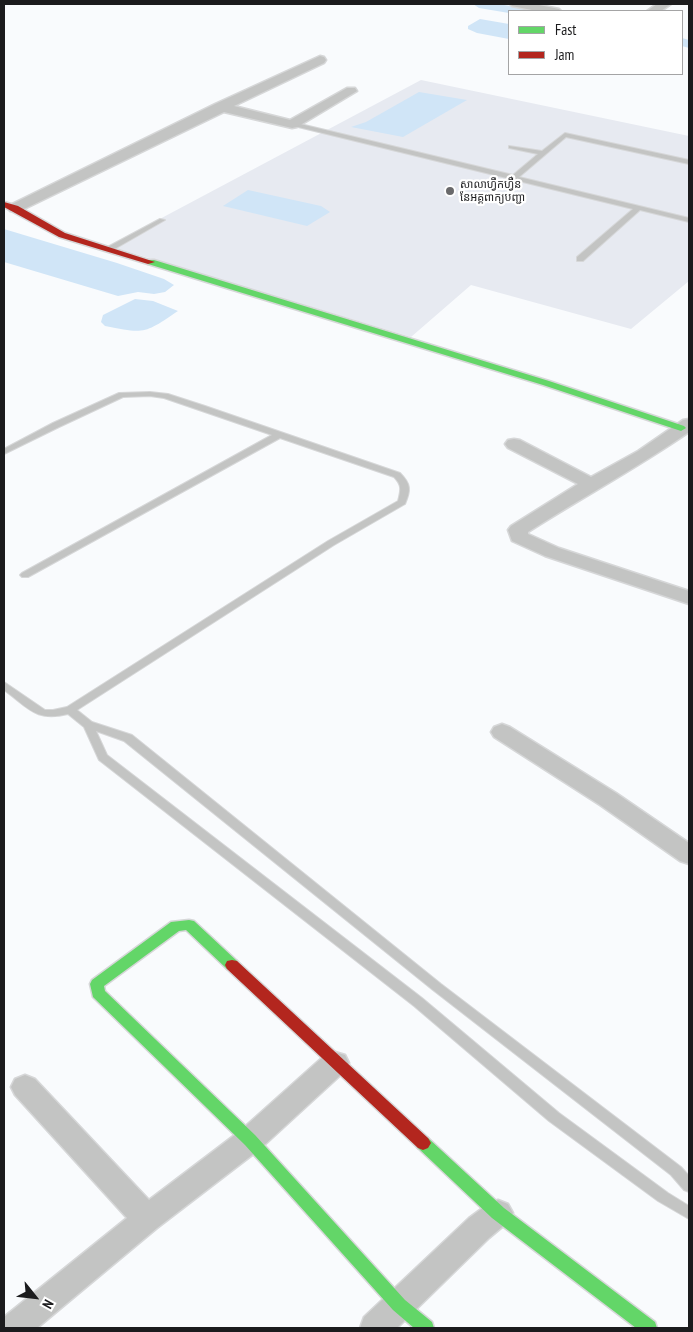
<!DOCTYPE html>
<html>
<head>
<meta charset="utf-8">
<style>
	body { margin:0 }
	#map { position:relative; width:693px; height:1332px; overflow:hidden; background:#f9fbfd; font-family:"PT Sans Narrow",sans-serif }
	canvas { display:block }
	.frame { position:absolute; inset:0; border:5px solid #1b1b1d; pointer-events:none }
	.legend { position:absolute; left:508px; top:10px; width:175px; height:65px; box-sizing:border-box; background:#fff; border:1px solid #a4a4a5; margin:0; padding:6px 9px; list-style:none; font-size:15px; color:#1b1b1d }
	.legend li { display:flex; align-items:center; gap:10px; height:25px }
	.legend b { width:25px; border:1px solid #a4a4a5 }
	.north { position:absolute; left:10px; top:1272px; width:50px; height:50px; -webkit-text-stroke:4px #fff; paint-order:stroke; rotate:119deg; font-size:14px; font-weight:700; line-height:20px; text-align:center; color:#1b1b1d }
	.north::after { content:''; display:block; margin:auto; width:18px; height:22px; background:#1b1b1d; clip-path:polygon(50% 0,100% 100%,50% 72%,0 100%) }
</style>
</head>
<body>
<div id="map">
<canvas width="693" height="1332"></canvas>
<div class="frame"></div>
<ul class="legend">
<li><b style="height:6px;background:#63d668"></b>Fast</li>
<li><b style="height:6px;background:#b3261e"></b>Jam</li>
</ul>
<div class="north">N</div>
</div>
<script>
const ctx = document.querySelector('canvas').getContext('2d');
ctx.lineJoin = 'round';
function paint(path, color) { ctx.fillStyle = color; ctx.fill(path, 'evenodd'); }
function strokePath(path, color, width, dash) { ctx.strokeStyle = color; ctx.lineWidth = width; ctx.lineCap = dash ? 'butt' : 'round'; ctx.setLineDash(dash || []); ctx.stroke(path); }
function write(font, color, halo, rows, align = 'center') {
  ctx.font = font + ' "PT Sans Narrow","Noto Sans Khmer",sans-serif'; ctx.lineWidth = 4.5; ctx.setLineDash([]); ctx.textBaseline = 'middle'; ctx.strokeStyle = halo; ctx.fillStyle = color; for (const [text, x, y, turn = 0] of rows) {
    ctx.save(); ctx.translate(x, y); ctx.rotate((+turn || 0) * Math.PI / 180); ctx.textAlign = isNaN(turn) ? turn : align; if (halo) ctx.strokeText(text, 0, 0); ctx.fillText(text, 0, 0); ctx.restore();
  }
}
const built = new Path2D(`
	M421,80L689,136V281L631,329L471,285L411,337L109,246Z`);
const water = new Path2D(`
	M480,19L509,24V39L477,33L468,29V26Z
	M419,92L467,100L403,137L351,127L366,122Z
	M248,190L321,206L330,212L307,226L223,206Z
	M4,229L117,263L164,279L174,285L165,292L154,294L138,292L118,296L4,262Z
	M135,299L153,301L178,311C144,334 145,334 105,326L101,322L103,315Z`);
const canal = new Path2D(`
	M473,4H498L523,8L525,11H509V13L479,8Z
	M682,38L689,40V48L682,46Z`);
const lane = new Path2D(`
	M292,122L513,175L538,154L509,148V146L542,151L565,133L689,160V164L566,137L519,177L689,218V222L640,210L583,261H577V257L633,209L290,125L289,124Z
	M160,219L165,220L111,251L104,249Z
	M150,392L168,394L205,406L400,473C411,484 411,490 405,504L334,545L77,710L92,722L132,735L441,984L681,1167L689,1176V1192L684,1190L671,1175L433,990L124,741L96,731L107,755L422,998L559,1113L668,1193L689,1206V1219L658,1201L549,1121L414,1006L99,760L84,727L68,714C35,722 29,708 4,690V682L45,710H53L67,707L328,541L398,501C401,490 402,485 394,477L280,438L28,577H22L20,575L22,573L272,435L164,398L150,396L123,397L59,427L4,454V449L53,423L119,393Z`);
const street = new Path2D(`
	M510,4H534L559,9L561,11H537L512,6Z
	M657,4H671L661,11H647Z
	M320,56L324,57L326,60L324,63L234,106L290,120L347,88H355L357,91L297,127L292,128L224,112L20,211H10L8,208L10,205L215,104Z
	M689,419V432C637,468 581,498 528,532V534L559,548L689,591V604L545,556L512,541L508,530L511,526L578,484L508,448L505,444L508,440L514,439L520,440L591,477L638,451L683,420Z
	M502,724L510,727L616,793L689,843V864L680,861L600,805L494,737L491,732L494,727Z
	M335,1052L345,1055L349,1063L345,1071L260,1149L157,1228L37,1328H4V1317L127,1218L15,1095L11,1087L15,1079L25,1075L35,1079L149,1200L240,1131L325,1055Z
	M498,1200L508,1204L513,1213L508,1222L489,1238L397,1328H360L364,1317L469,1218L488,1204Z`);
const fast = new Path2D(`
	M148,260H154L549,381L684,426L686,428L681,431L543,385L148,264Z
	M189,920L194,921L237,961L239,965L237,969L232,970L227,969L186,930L179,931L104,986L105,991L255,1135L405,1300L432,1322L434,1328H414L393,1310L245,1145L93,997L90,984L92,980L171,922Z
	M423,1136L428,1138L504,1208L655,1322L657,1328H636L492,1218L418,1148L415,1143L418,1138Z`);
const jam = new Path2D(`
	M4,202L18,206L65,233L155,262L148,264L59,237L4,207Z
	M232,960L237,961L428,1138L431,1143L428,1148L423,1150L418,1148L227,969L225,965L227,961Z`);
const markers = [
	[450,191,5,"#69696b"]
];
const farPoinames = [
	["សាលាហ្វឹកហ្វឺន",460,185],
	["នែអគ្គពាក្យបញ្ជា",460,198]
];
paint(built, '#e7eaf1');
paint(water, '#d0e5f7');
paint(canal, '#d0e5f7');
strokePath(lane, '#d6d7d8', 2);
strokePath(street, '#d6d7d8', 3);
strokePath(fast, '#d6d7d8', 3);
strokePath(jam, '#d6d7d8', 3);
paint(lane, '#c3c4c3');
paint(street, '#c3c4c3');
paint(fast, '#63d668');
paint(jam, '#b3261e');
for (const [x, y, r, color] of markers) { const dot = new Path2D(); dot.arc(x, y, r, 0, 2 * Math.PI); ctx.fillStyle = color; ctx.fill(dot); strokePath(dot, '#fff', 2); }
write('11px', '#1b1b1d', '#fff', farPoinames, 'left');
</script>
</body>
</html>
